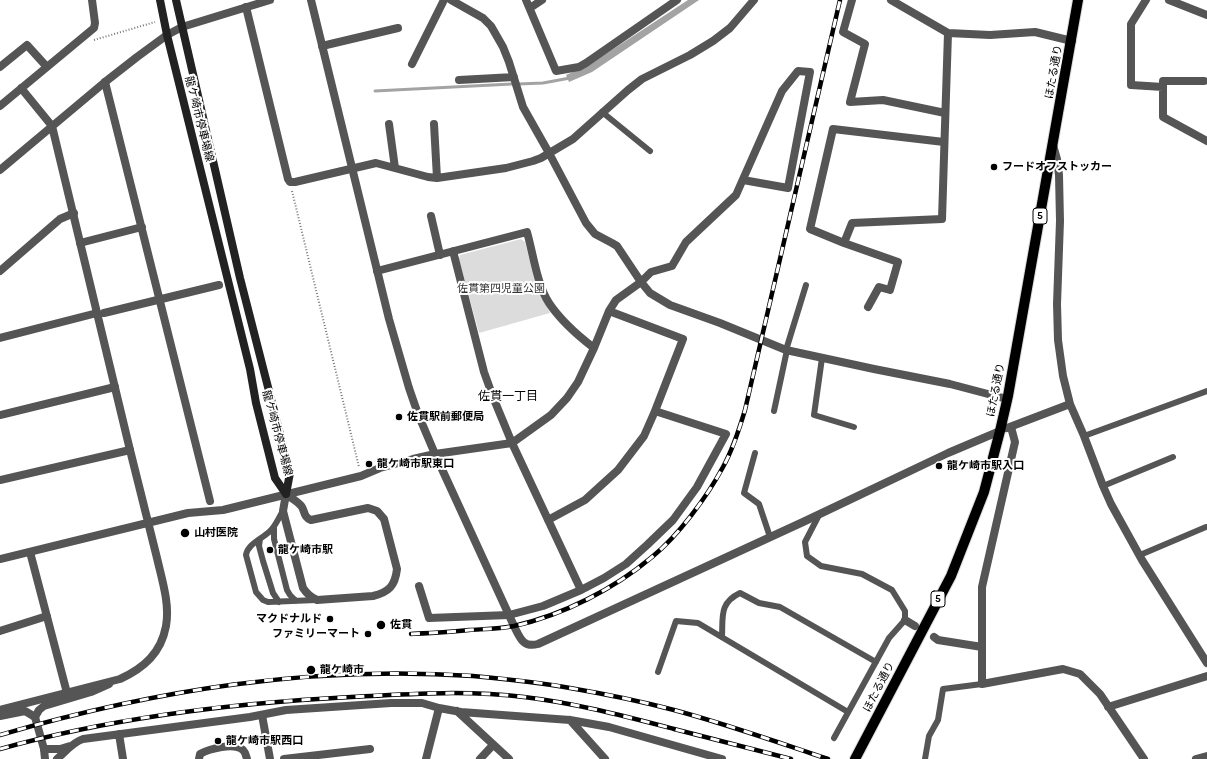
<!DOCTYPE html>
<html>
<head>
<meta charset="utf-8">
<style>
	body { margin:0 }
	canvas { display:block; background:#fff }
</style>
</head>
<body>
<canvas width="1207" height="759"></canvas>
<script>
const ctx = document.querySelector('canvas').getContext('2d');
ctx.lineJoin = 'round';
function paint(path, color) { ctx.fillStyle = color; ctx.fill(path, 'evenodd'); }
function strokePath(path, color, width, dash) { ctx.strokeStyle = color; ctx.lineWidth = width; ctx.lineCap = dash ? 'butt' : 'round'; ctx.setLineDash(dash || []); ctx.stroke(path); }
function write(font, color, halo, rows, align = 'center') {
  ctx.font = font + ' Karla,"Noto Sans JP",sans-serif'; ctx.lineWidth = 4; ctx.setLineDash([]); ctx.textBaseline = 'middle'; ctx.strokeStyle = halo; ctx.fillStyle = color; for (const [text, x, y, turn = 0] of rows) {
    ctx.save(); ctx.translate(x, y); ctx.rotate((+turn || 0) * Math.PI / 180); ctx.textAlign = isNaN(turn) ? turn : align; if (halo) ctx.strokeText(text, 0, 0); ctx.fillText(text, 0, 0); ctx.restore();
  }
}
const green = new Path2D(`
	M521,239L525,242L535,283L550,313L479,333L459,259L460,255Z`);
const water = new Path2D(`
	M688,0H699L592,72L569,82L566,75L589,65Z`);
const stream = new Path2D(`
	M518,84L543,83L570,78
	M375,91L512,84`);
const path = new Path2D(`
	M94,40L155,22
	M292,191L359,467`);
const service = new Path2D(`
	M602,112L650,151
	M786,350L806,285
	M822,358L814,415L854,427
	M774,411L787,350
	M1084,436L1207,391
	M755,453L744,493L759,504L770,537
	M1103,486L1173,457
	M283,511C279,517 276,525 271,530C263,539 248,543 246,555L256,592L263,600L268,602L316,600
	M819,515L805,542L807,556L821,566L862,574L892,590L905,611V620L889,638L834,738
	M274,527V539L287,590L290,595L296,601
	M260,539L259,546L263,561L273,593L279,602
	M1140,555L1206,527
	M722,637C723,617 719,603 740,593L759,603L780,607L876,662
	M658,672L676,621L698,623L848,712
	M925,759L929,736L938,720L943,689L982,684`);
const minor = new Path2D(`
	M451,0L483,18L491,26L503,47L509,62L523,107L549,153L586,223L595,234L612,243L617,246L641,282L650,293L670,305L720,323L786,350L874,369L950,384L1007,399
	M526,0L556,71L579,67L586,63L677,0
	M852,0L843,32L865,44L850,102L883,100L945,113
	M891,0L948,33L990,35L1035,32L1072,41
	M1146,0L1131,24V85L1163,87V117L1207,141
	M1169,0L1207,15
	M246,7L288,179L290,182H295L376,163L428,177L437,178L506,168L533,161L541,158L573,139L628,90L642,79L690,55L713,41L730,28L754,0
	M530,8L542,0
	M322,46L398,28
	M412,64L444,0
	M0,67L27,45L47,67
	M459,80L514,77
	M105,82L210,501
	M1163,87V81H1204
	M21,88L52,126
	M0,106L94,28L95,23L92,0
	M389,124L395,168
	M434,124L437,178
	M944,142L833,129L810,229L844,243L852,223L942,219L948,33
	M1053,145L1057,159L1059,175L1060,221L1057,304L1058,340L1063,376L1070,404L1084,436L1103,486L1111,504L1142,560L1207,663
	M431,216L440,255
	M80,243L142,227
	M844,243L898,262L890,290L879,287L868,307
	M453,251L484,372L493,397L512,443L581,590
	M0,271L60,219L74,213
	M377,271L527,232C533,253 537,285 549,303C561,321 577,335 594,348
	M104,313L219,285
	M0,338L97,313
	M0,415L115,387
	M1011,427L1015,442L982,587V684L1063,669L1080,674L1100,694L1144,759
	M1007,428L1070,404
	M435,454L512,443L551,415L567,398L578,382L594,348L609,311L616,300L641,282L651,272L672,266L686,242L736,195L782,91L798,71L810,72L788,188L743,180
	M0,480L130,450
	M548,520L585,500L618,470L644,436L655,411
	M30,552L67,693
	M419,586L429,618L509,615L543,606L581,590L604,578L626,564L647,545L673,520L697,487L726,434L655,411L683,339L609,311
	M905,620L915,626
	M0,631L47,616
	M934,637L938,640L982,647
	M1108,707L1207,676
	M457,711L509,759
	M262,715L270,759
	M0,716L25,711L35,717L39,710L44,706L91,692L109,684
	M570,720L605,759
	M119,734L123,759
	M44,749H60L70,746
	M57,759C65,752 73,742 83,739L250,717L286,710L391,703H422L439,708L461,712L570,720L609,727L722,759
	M284,759L370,749
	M426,759L439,708
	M480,759L493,745
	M1196,759L1207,756`);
const tertiary = new Path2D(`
	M311,0L389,319L409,388L418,414L435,454L514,626C520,638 523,648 538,644L803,522L948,453L1000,431
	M0,170L105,82L137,57L167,35L182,27L270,0
	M286,494C291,498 299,502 302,507C305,513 304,517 311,520L368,508L377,511L384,519L397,569C395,586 389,592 373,596L317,600C310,597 307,594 303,588L283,511Z
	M0,559L188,513L223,510L361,476L380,468L413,459L435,454
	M0,710L120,679C144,668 161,653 166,626C170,604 162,580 157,558C148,522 139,486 130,450C103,342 79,234 52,126
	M35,717L44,749L45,759
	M199,759L200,754C209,749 234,742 243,750C246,753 246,756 247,759`);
const secondary = new Path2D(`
	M160,0L167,35L250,369L256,403L275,478L286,494
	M176,0L240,278L290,473L286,494`);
const primary = new Path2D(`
	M855,759L951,576L984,492L1000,431L1008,396L1078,0`);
const rail = new Path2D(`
	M411,634C430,633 450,632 469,630C484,629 499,629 514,626C563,615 614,589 652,557C678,536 707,497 723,467C733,449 739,430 745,410L840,0
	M0,735C155,690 311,665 473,676C506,679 538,682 570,688C605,694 640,701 674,710C726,724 777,742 828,759
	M0,749C115,717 232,703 351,697C408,694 466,690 524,697C575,703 624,716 674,729C713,739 752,749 791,759`);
const markers = [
	[994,167,4,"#000"],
	[399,417,4,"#000"],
	[369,464,4,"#000"],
	[939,466,4,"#000"],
	[185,533,5,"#000"],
	[270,550,4,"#000"],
	[330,619,4,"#000"],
	[381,625,5,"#000"],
	[368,634,4,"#000"],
	[311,670,5,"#000"],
	[218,741,4,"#000"]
];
const shields = [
	[1040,216,14],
	[938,599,14]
];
const shieldNames = [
	["5",1040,216],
	["5",938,599]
];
const streetNames = [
	["ほたる通り",1054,72,-80],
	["龍ケ崎市停車場線",199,119,76],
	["ほたる通り",996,390,-79],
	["龍ケ崎市停車場線",277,433,75],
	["ほたる通り",879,687,-63]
];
const poiNames = [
	["フードオフストッカー",1002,167],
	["佐貫駅前郵便局",407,417],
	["龍ケ崎市駅東口",377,464],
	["龍ケ崎市駅入口",947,466],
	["山村医院",194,533],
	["龍ケ崎市駅",278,550],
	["マクドナルド",322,619,"right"],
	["佐貫",390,625],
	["ファミリーマート",360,634,"right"],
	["龍ケ崎市",320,670],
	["龍ケ崎市駅西口",226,741]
];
const parkNames = [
	["佐貫第四児童公園",501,289]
];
const neighbourhoodNames = [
	["佐貫一丁目",508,397]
];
paint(green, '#dcdcdc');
paint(water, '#a3a3a3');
strokePath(stream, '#a3a3a3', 3);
strokePath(primary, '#dbdbdb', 12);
strokePath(path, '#777', 2, [1, 2]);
strokePath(service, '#555', 6);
strokePath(minor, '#555', 8);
strokePath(tertiary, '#555', 8);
strokePath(secondary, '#222', 8);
strokePath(primary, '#000', 10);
strokePath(rail, '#000', 4.5);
strokePath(rail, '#fff', 3, [9]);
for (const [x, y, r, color] of markers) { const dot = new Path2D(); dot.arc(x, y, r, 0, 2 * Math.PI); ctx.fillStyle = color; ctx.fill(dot); strokePath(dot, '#fff', 1.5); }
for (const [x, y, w] of shields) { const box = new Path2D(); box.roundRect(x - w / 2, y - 8, w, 16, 3); ctx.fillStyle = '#fff'; ctx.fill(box); strokePath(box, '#000', 1); }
write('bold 10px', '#000', null, shieldNames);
write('11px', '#000', '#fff', streetNames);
write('bold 11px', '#000', '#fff', poiNames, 'left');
write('11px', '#333', '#fff', parkNames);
write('12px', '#000', '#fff', neighbourhoodNames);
</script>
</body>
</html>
